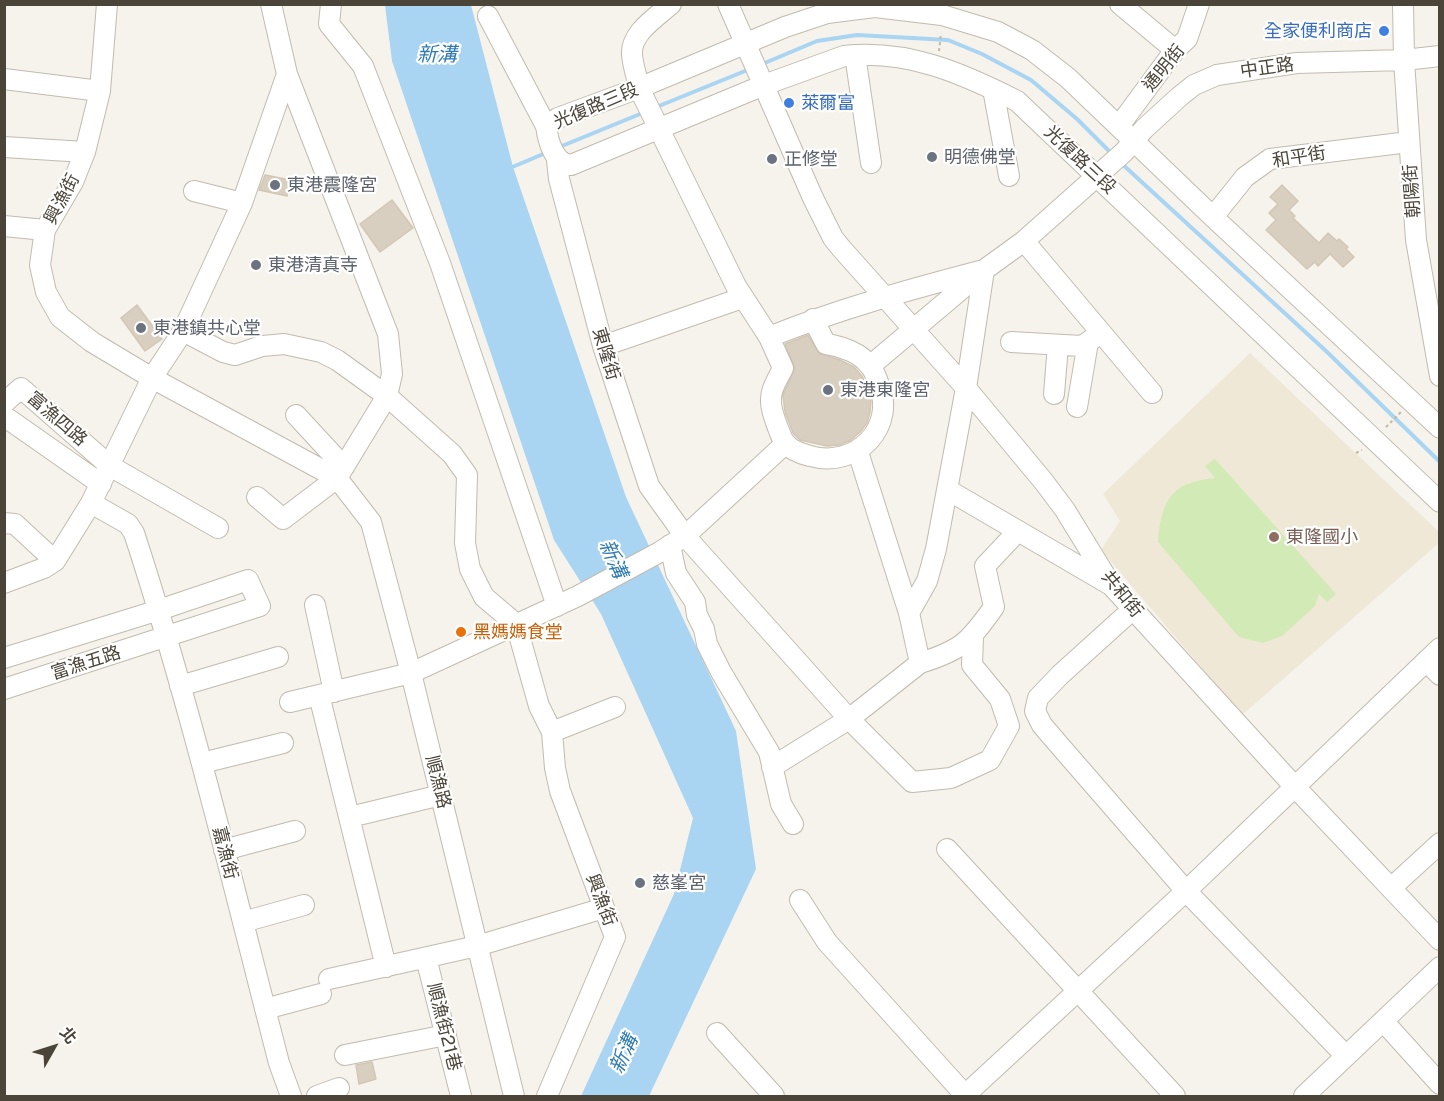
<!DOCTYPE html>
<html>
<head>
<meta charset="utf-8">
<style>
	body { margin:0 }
	#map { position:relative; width:1444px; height:1101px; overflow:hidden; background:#f6f3ec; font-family:"Public Sans","Noto Sans TC",sans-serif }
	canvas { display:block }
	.frame { position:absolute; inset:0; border:6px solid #4b4439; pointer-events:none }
	.north { position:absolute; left:24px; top:1017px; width:60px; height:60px; -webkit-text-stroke:4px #fff; paint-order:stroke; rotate:51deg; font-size:16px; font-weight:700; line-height:24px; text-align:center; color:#4b4439 }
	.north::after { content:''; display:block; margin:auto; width:21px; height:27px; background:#4b4439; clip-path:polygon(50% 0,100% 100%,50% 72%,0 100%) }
</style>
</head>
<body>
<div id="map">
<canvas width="1444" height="1101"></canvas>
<div class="frame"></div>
<div class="north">北</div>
</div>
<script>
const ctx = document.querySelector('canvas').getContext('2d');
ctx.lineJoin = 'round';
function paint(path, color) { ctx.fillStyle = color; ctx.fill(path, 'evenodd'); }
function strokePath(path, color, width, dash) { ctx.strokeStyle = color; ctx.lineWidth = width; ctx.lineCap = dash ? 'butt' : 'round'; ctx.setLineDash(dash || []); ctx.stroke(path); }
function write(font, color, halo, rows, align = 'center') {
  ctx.font = font + ' "Public Sans","Noto Sans TC",sans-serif'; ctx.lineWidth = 4.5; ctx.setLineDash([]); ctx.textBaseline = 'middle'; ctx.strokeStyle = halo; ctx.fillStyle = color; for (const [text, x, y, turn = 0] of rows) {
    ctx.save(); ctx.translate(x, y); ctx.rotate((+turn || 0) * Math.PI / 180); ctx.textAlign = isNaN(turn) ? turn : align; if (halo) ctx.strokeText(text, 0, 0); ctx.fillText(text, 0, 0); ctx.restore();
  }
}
const education = new Path2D(`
	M1250,353L1439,532V543L1242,715L1101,550L1120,521L1103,494Z`);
const green = new Path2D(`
	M1215,459L1336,594L1327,602L1319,594L1315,606L1282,636L1263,643L1239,637L1158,542C1161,501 1171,482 1215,478L1205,466Z`);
const water = new Path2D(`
	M385,5H471L513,167L626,497L736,731L756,869L649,1096H581L674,894L693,818L601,614L554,540L392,61Z`);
const stream = new Path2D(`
	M760,65L817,41L857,35L948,40L982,54L1031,80L1077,119L1113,155
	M654,108L750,69
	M557,148L645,112
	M1121,163L1326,351L1440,462
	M510,168L548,152`);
const building = new Path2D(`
	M265,175L290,180L287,196L259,190Z
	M1282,185L1298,201L1289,210L1295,216L1293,218L1319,243L1328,233L1337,241L1339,239L1348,247L1346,249L1354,257L1343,267L1330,254L1318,266L1315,262L1307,269L1266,230L1276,220L1269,213L1278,204L1270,197Z
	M392,200L413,228L380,252L360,224Z
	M137,305L162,339L145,351L121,318Z
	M808,335L819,353L840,360L854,367L862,376L867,386L871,400L870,412L867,423L860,432L851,440L840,445L827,446L800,440L793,433L785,412L783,395L795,368L785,344Z
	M372,1062L376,1079L359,1084L356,1065Z`);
const path = new Path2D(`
	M939,51L941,33
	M1386,427L1401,412
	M1356,453L1362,450`);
const minor = new Path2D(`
	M107,4L100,91L85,152L73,182L45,230L40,265L46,292L60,317L92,342L152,378L337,478L371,522L411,673L514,1096
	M331,4L329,24L363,66L440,263L557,606
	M671,4C657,17 630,33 632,55C633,66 637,77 639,88L736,286L769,337
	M728,4L813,198L833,238L841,248L966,388L1044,482L1065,510L1111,585L1295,787L1440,940
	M1120,4L1175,50
	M1403,4L1404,60L1416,240L1440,376
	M488,16L546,126
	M855,55L871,163
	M4,79L100,91
	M993,89L1009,176
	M1119,126L1175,50L1187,39L1199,4
	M4,147L85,152
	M557,160L559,179L603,346L649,486L685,536L849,719L912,782L951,778L990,760L1009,726L1000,699L972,665L973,637
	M194,191L242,203
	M1213,217L1245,177L1270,159L1409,142
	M4,226L45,230
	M1024,241L1152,393
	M813,319L826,344C841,346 861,353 870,366C874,370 876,377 878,382C898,427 856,469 810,456C802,454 792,451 786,444C782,440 780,433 778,428C775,420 771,410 771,402C770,389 778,379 783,368L769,337C839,309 911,289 984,270L966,388L936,549L927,581L909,613
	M183,331L223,352L235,355L262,346L274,345L284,344L321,352L337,360L387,396L452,454L467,475L465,543L470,569L484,597L516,624L539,706L552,732L555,768L560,791L615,937L547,1096
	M1011,342L1082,346L1101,333
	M603,346L742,298
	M870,366L984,270L1024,241L1124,152L1144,129L1179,97L1194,85L1217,75L1297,63L1404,60L1440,56
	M1054,394L1058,345
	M4,403L21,388L110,466L218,528
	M1077,407L1088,342
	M296,415L344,467
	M4,416L101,484
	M1440,428L1213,217L1068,78L1032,50L998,32L942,15L875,7L827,13L785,27L639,88L558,118L546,126C548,141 554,164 571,165L764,85L844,56C907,49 962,73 1017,101L1440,502
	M948,490L1109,584
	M257,497L283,519L337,478L387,396L392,374L388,334L287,74L271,4
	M91,503L128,524L134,533C191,707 233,885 279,1063L291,1096
	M4,523L15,524L55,561
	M670,545L676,573L695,602L697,615L704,629L707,644L721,672L769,752L781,804L793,824
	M4,583L44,568L55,561L91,503L152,378L183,331L242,203L287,74
	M315,605L334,692
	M1133,609L1060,675L1038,698L1035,711L1042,725L1060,746L1186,891L1346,1056
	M4,658L159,610L248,580L260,606L4,689
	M1426,661L1440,675
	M920,663C962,650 969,642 994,607L985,566L1018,531
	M180,686L278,657
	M319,695L386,967
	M290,702L411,673L578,596L658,553L685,536L785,444
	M552,732L615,707
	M202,763L283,743
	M772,767L849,719L920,663L909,613L858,452
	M350,817L441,795
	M947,849L1175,1096
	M224,850L295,831
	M1391,888L1440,843
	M800,900L827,942L966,1096
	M243,922L304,905
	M426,958L461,1096
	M329,979L477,946L604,908
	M265,1009L321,994
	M1383,1021L1440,1084
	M717,1033L774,1096
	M345,1055L446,1035
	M317,1096L339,1088
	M964,1096L1186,891L1440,648
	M1304,1096L1440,967`);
const markers = [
	[1384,31,6,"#3f7fe0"],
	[789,103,6,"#3f7fe0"],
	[932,157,6,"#6b7280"],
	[772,159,6,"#6b7280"],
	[275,185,6,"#6b7280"],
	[256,265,6,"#6b7280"],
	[141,328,6,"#6b7280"],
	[828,390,6,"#6b7280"],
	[1274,537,6,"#8d6e63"],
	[461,632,6,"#e8710a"],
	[640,883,6,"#6b7280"]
];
const shopNames = [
	["全家便利商店",1372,31],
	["萊爾富",801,103,"left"]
];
const streetNames = [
	["通明街",1164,68,-51],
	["中正路",1267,68,-8],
	["光復路三段",596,106,-23],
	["和平街",1299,157,-9],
	["光復路三段",1080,160,43],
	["朝陽街",1412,191,-94],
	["興漁街",62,199,-62],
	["東隆街",606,354,73],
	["富漁四路",57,419,41],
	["共和街",1122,594,51],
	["富漁五路",86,663,-18],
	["順漁路",438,782,76],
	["嘉漁街",225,853,76],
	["興漁街",601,900,69],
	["順漁街21巷",444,1027,76]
];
const worshipNames = [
	["明德佛堂",944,157],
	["正修堂",784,159],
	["東港震隆宮",287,185],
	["東港清真寺",268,265],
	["東港鎮共心堂",153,328],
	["東港東隆宮",840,390],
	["慈峯宮",652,883]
];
const educationNames = [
	["東隆國小",1286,537]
];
const foodNames = [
	["黑媽媽食堂",473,632]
];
const waterNames = [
	["新溝",437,55],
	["新溝",613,559,66],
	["新溝",624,1054,-66]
];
paint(education, '#efe8d6');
paint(green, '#d2eab5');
paint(water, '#a9d4f2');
strokePath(stream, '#a9d4f2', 4);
paint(building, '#d8cfc1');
strokePath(building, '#d3c7b4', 1.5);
strokePath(minor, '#c2bbae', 22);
strokePath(path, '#c4b79f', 2, [3, 3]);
strokePath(minor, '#fff', 20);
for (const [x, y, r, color] of markers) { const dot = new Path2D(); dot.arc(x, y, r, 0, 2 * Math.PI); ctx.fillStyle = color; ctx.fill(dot); strokePath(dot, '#fff', 2); }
write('18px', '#366cbe', '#fff', shopNames, 'right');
write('18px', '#4b4439', '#fff', streetNames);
write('18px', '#5b616d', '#fff', worshipNames, 'left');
write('18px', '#785e54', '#fff', educationNames, 'left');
write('18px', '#c56008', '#fff', foodNames, 'left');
write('italic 20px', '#2e7ab2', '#fff', waterNames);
</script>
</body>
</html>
